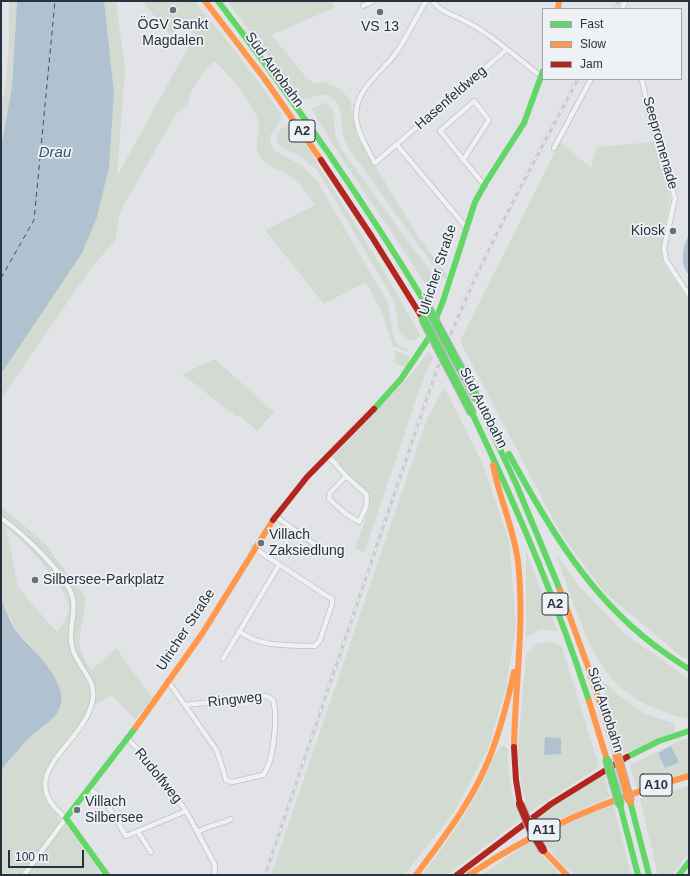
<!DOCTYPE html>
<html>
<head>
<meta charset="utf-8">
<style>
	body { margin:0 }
	#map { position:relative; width:690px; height:876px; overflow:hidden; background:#e1e3e6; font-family:Arial,sans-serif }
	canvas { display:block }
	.frame { position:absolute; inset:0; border:2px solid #28313e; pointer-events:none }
	.legend { position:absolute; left:542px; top:8px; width:140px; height:72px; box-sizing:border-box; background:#eef2f5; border:1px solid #9fa5ac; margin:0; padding:5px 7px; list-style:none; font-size:12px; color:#28313e }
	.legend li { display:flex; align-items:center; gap:8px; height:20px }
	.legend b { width:20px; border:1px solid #9fa5ac }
	.scale { position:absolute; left:8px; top:850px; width:76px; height:18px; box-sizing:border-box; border:2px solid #28313e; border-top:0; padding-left:5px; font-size:12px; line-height:14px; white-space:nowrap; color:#28313e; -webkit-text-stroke:3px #eef2f5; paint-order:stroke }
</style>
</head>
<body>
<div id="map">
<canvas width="690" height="876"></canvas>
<div class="frame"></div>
<ul class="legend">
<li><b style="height:5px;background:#63d668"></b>Fast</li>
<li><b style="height:5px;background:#ff974d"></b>Slow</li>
<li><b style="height:5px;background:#b3261e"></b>Jam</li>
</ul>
<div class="scale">100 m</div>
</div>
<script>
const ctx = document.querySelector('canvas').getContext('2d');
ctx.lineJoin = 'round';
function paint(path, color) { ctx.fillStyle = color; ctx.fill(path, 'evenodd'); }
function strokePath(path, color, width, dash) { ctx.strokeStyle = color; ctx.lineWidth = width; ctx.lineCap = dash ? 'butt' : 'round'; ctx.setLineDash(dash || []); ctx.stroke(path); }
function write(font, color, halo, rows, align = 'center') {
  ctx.font = font + ' Arial,sans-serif'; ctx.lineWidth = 3.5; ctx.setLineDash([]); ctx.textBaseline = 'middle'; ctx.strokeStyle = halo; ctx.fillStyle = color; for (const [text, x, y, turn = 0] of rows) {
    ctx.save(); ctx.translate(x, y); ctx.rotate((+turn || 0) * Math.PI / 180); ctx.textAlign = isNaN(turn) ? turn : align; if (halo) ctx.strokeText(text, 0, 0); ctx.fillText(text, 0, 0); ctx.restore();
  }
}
const green = new Path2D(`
	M9,1H17L12,86L1,148V106L6,85L9,40Z
	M104,1H116L125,70L117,176L195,35L183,25L170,35L142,1H194L226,39L281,113V118L270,136L271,145L275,151L304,167L317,181L380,289L388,304L393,336L397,344L408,349L407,352L393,346L382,312L366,282L324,304L265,230L315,205C309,196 302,186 294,179C283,170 269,169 261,158C252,146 260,138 259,125C257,107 228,73 214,61L206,69L191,91L188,103L176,114L120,212L115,241L91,268L1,399V374L11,360L114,92Z
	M230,1H332L334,8L271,35C286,51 297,70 314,84L324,82L339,88L350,100L357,136L419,238L447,275V278L443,279L349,149C347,144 344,139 343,134C340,120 344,98 325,95C316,93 310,101 301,99L228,2Z
	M323,103L328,104L333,110L335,133L341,149L435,278L437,288L435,300C397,235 350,176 313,111L312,109Z
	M289,126C304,136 313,158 323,173C357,226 390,280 420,335L415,340H408L399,332L396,310L393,299L318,171L299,155L283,148L278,144L276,136L281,129Z
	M560,142L591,168L597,147L654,142L670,198L661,252L665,266L689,301V660L681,656L604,592L560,532L460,341Z
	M392,350L409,356V363L405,368L393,362L396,354Z
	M429,351L433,358L422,382L364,553L355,548L371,504L346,478L348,473L333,456L410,375Z
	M215,359L274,412L257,431L239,415L237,417L182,374Z
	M444,387L482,462L509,541L516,626L506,687L488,749L455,811L404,875H271L427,419Z
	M1,506L44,543L86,598L79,642L81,651L91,671L116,648L152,698L135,720L112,695L92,706L46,772C39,793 51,805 61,822L21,875H1V770L31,736L57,712L60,706L56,680L30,645L17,633L1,598ZM6,527C22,539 70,590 69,609C68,616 61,626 58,632L51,626L18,587Z
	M526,551L557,631L540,629L526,638Z
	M556,554L580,587L625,634L689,679V719C659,712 627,699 608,674C584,643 570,591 556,554Z
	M551,642L562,647L599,767L529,812L521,786L518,747L526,654L538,643Z
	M600,678L618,695L647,715L674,723L675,732L624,753Z
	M689,738V774L637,789L630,765L679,741ZM671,746L676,758L658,753Z
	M503,745L508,749C508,776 511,795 520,820L447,875H422C445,845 464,819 482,785C488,774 492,753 503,745Z
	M604,774L610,797L536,830L532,821L566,797Z
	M689,786V852L672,875H658L640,799Z
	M613,803L631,875H576L559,862L541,836Z
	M65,823L102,875H27Z
	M531,841L544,858L560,875H482Z`);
const water = new Path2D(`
	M17,1H104L114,92L109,167L97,217L82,253L1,374V148L12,86Z
	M689,234V275C679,263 683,247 689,234Z
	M1,598C5,608 12,627 18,634C33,650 75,687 57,713C50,722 40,728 32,735C21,746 11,758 1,770Z
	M545,737L561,738V754L544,755Z
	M671,746L679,762L665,768L658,753Z`);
const ferry = new Path2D(`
	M1,278L34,220L55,1`);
const street = new Path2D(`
	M426,1C415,19 407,38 395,54C388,64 379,71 372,80C344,110 358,132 375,163L506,50
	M433,1C439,11 451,14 461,19C491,33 515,57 541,76
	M363,6L373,1
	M622,9L625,1
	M642,79L649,115L675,198L664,248L666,260L689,295
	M397,145L466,227
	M554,148L591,79
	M463,160L489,120L474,101L440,131L485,186
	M327,457L332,460L346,476L330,493L329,499L346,514L359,522L366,507L367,495L346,476
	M275,516L324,551
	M1,518C21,532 68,575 73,599C76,616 67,633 73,650C79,669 98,680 92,703C81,747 11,775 66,818L24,875
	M239,631C260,648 290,645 315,646L320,640L332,604V599L327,596L254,548
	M223,659L279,565
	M168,681L217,751L226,780L232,782L263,775C274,761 278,716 273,700L266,696L186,705
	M89,788L107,804L126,836L186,811L148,760L127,738
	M186,811L215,865L214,875
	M138,832L151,852
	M198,832C209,825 219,825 231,819`);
const fast = new Path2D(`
	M218,1C293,99 363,200 427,306
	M477,399L517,486L560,590
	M374,409L401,379L428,339L443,301L475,202L485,184L524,123L543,71
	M472,413C517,507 557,602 589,701
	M509,454C548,526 588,595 654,645C665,653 677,662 689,669
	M627,757L659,741L689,731
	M630,801L649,875
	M620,805L638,875
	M107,875L66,818L136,727
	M679,875L689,862`);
const slow = new Path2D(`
	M205,1L264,78L321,160
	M558,9L559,1
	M493,465C499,498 514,528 518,562C525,624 515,685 514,747
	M560,590L587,664L617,755
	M589,701L607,760
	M136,727L202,634L273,520
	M543,850L567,875
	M416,875C441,841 468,807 485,768C499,737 507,705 514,672
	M469,875C537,829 610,798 689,776`);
const jam = new Path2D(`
	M321,160L372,237L423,319
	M273,520L307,477L374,409
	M514,747L516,780L520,804
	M457,875L551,804L627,757`);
const rail = new Path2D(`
	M615,9L619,1
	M265,875L430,389C468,280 524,181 578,79`);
const fastBridge = new Path2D(`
	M427,306L477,399
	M423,319L472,413
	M607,760L620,805`);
const slowBridge = new Path2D(`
	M617,755L630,801`);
const jamBridge = new Path2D(`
	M520,804L531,830L543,850`);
const markers = [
	[173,10,4,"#696f79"],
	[380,12,4,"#696f79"],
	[673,231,4,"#696f79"],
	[261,543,4,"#696f79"],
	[35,580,4,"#696f79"],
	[77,810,4,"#696f79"]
];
const shields = [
	[302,131,26],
	[555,604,26],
	[656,785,32],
	[544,830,32]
];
const shieldNames = [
	["A2",302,131],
	["A2",555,604],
	["A10",656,785],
	["A11",544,830]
];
const poiNames = [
	["ÖGV Sankt",173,25,"center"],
	["Magdalen",173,41,"center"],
	["VS 13",380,27,"center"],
	["Kiosk",665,231,"right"],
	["Villach",269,535],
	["Zaksiedlung",269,551],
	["Silbersee-Parkplatz",43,580],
	["Villach",85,802],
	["Silbersee",85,818]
];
const streetNames = [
	["Süd Autobahn",274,70,54],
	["Hasenfeldweg",451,98,-41],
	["Seepromenade",660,143,74],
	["Ulricher Straße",438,270,-72],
	["Süd Autobahn",483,408,63],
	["Ulricher Straße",186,630,-57],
	["Ringweg",235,700,-6],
	["Süd Autobahn",605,710,72],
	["Rudolfweg",158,776,51]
];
const waterNames = [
	["Drau",55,153]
];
paint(green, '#d2dad1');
paint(water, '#b0c1d0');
strokePath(ferry, '#335271', 1, [5, 4]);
strokePath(street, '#bfc1c4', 6);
strokePath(street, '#f0f1f2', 4.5);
strokePath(fast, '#63d668', 6);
strokePath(slow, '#ff974d', 6);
strokePath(jam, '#b3261e', 6);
strokePath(rail, '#c9cbce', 3);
strokePath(rail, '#eef2f5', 1.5, [4.5]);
strokePath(fastBridge, '#b3b6bb', 10, []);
strokePath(slowBridge, '#b3b6bb', 10, []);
strokePath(jamBridge, '#b3b6bb', 10, []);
strokePath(fastBridge, '#63d668', 8);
strokePath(slowBridge, '#ff974d', 8);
strokePath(jamBridge, '#b3261e', 8);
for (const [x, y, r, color] of markers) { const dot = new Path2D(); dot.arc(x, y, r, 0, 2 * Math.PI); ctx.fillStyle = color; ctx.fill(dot); strokePath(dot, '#eef2f5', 1.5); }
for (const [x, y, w] of shields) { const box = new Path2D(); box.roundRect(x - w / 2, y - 11, w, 22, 3); ctx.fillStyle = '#eef2f5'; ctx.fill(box); strokePath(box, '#28313e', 1); }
write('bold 13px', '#28313e', null, shieldNames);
write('14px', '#28313e', '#eef2f5', poiNames, 'left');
write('14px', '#28313e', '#eef2f5', streetNames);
write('italic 15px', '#335271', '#eef2f5', waterNames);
</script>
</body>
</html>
